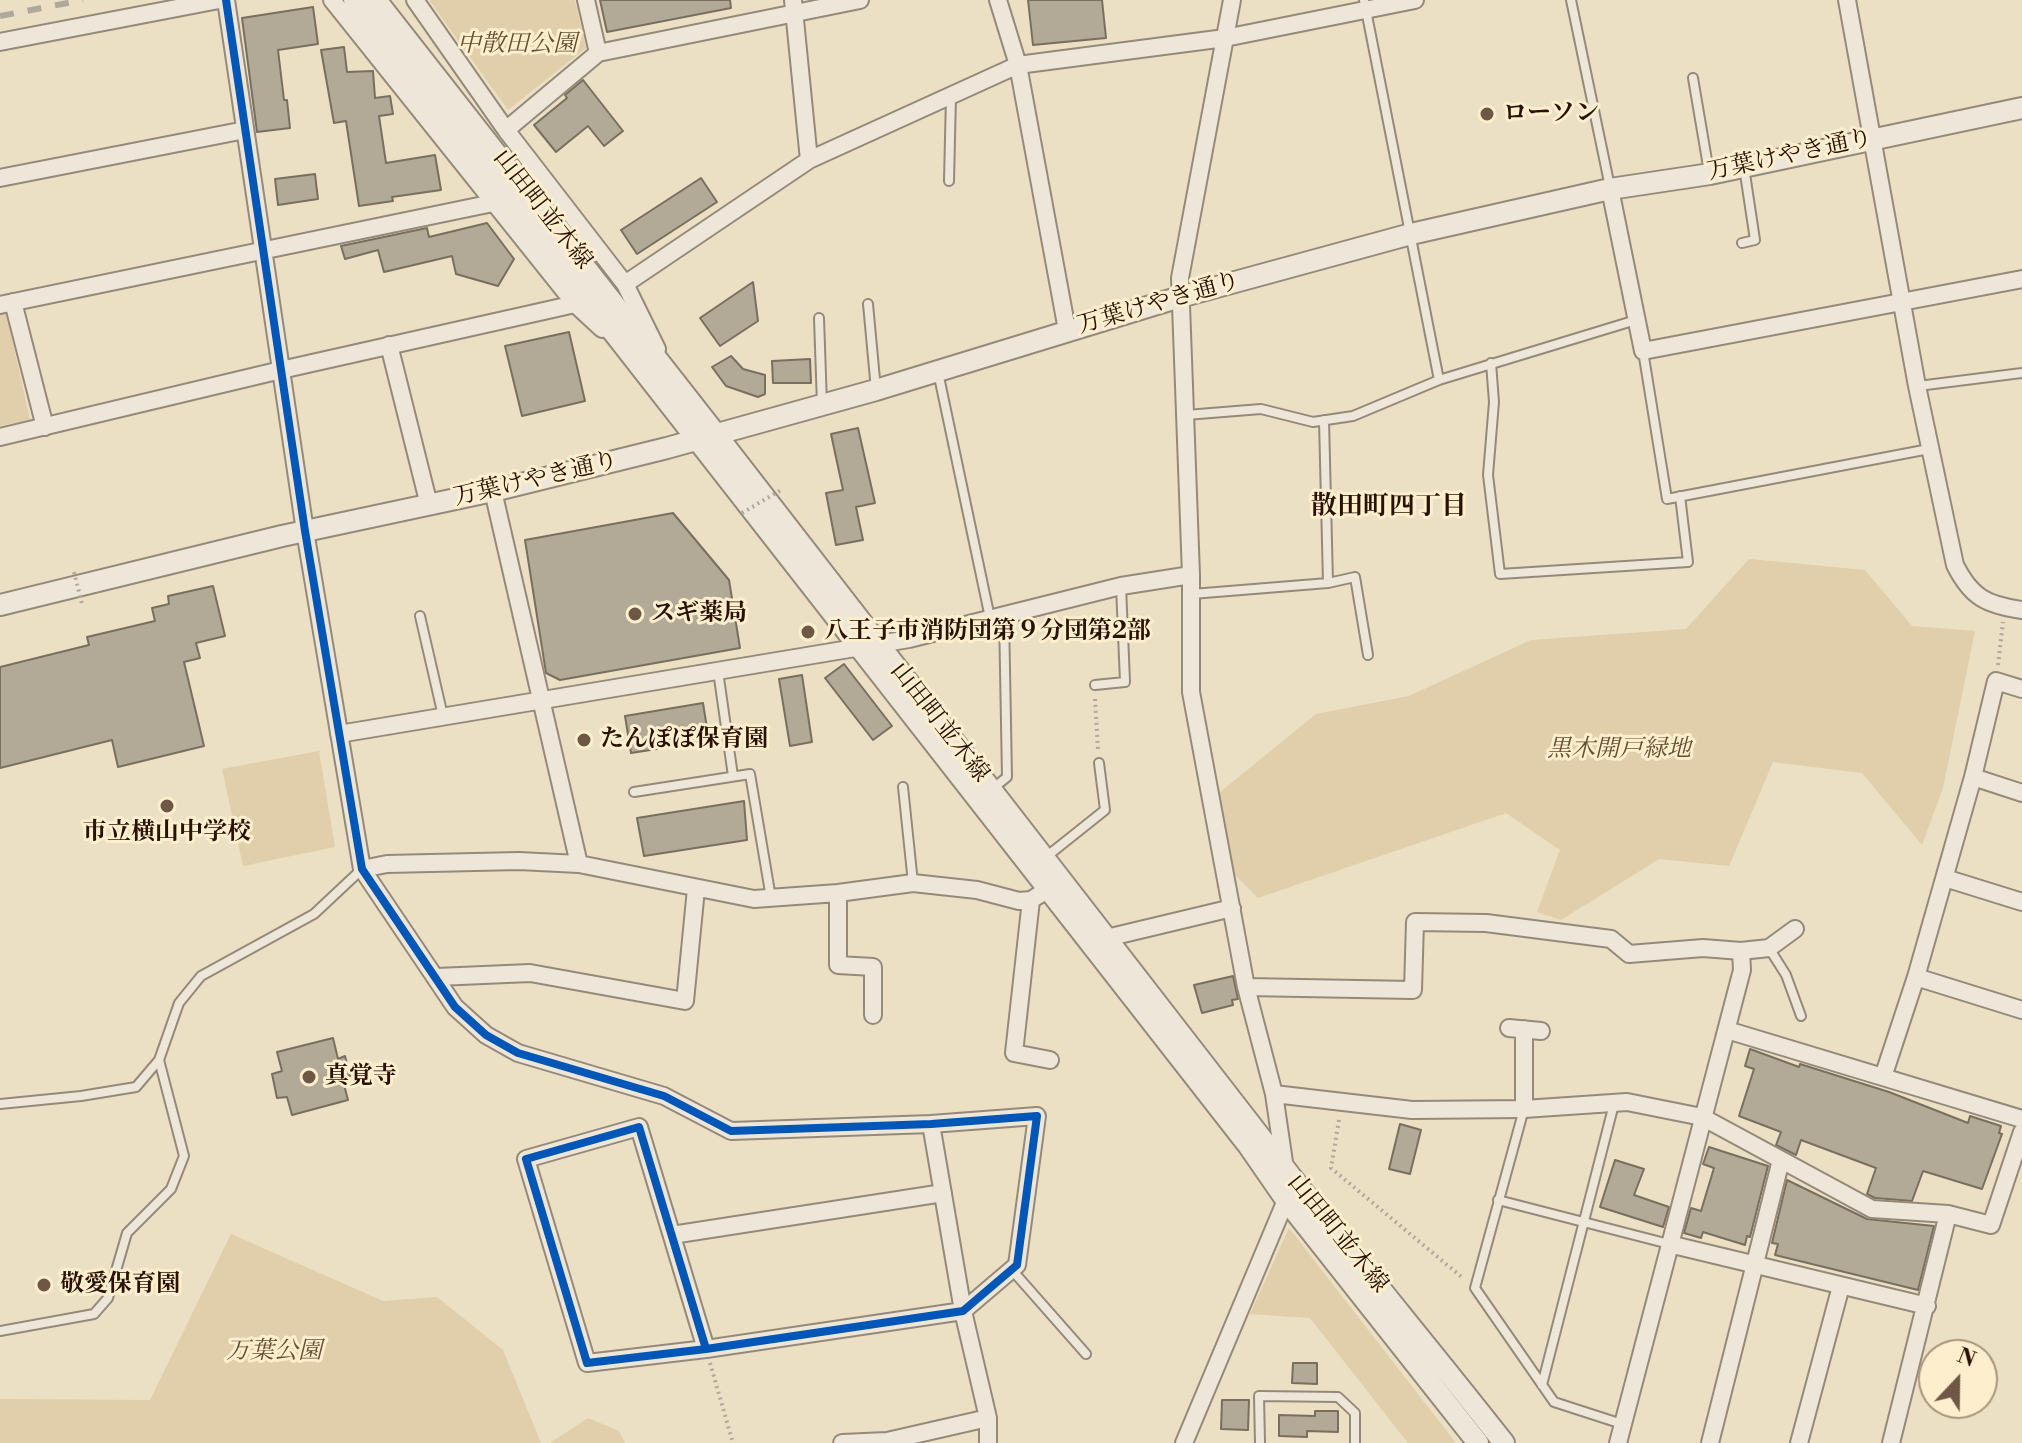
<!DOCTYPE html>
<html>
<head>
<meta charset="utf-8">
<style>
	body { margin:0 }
	#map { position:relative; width:2022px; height:1443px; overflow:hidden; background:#ebdfc4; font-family:"Libre Bodoni",serif }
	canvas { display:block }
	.north { position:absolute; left:1918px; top:1339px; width:80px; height:80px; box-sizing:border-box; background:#fdeece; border:2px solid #a9957c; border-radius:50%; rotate:22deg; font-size:22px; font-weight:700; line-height:32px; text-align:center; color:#2a1000 }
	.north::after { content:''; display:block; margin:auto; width:28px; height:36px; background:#6e5845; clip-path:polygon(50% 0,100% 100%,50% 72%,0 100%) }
</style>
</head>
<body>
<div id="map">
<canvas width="2022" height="1443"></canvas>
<div class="north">N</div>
</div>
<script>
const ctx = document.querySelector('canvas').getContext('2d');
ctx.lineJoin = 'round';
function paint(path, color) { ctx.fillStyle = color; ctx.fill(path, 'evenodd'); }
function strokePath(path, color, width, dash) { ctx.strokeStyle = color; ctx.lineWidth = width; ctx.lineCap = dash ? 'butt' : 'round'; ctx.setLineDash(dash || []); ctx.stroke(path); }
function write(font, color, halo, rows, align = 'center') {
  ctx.font = font + ' "Libre Bodoni","Noto Serif JP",serif'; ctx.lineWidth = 6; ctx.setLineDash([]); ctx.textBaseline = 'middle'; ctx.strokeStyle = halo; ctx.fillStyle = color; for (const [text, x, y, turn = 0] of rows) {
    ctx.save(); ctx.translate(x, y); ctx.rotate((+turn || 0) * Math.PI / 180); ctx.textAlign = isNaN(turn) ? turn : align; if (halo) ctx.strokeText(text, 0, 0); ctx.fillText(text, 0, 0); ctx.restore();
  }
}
const green = new Path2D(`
	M429,0H575L586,48L508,110Z
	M6,312L30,420L0,426V313Z
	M1749,559L1865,570L1912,626L1975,631L1943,788L1922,845L1862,773L1773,762L1729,866L1659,859L1561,920L1537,912L1560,850L1506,813L1258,898L1226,866L1219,793L1316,714L1409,696L1531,640L1686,629Z
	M319,751L335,847L243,866L222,769Z
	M1289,1228L1456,1443H1408L1310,1318L1250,1314Z
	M231,1234L383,1301L437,1297L503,1350L541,1443H0V1399L150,1400Z
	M588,1418L619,1431L625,1443H550Z`);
const building = new Path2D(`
	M600,0H730L731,8L607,32Z
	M1028,0H1102L1106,38L1033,45Z
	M313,7L318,44L278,50L284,100H287L290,128L257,132L242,18Z
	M344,47L347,72L373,71L375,98L390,96L393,114L379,116L386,163L435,155L441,190L392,197L393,201L359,206L346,121L334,123L321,50Z
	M583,80L623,131L604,146L588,126L556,152L534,125L567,98L565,95Z
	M315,174L318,199L278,205L275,179Z
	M701,178L717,202L637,254L621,230Z
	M487,223L514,259L498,286L456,274L452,256L384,272L378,250L345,259L341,246L427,228L429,237Z
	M753,282L758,321L720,346L700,318Z
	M569,332L585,401L522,416L505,346Z
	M731,356L743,369L765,375V394L758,397L726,386L712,367Z
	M810,359L811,383H773L772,361Z
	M858,428L875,503L856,507L863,540L836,545L826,493L843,490L831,434Z
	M673,513L729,580L740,648L560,680L546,673L525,540Z
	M213,586L225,636L196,643L200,658L184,662L204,746L118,767L112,740L0,768V667L89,645L87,637L155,621L152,608L169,604L168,596Z
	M844,664L892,726L873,740L825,678Z
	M802,675L812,742L790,746L779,679Z
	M703,703L709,741L631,753L625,716Z
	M744,801L747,840L644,856L637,818Z
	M1233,976L1238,999L1232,1000L1233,1005L1202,1013L1194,985Z
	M333,1038L338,1059L345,1056L350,1076L342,1077L348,1100L292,1115L287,1097L277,1098L272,1074L282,1071L277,1052Z
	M1750,1049L1799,1067L1800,1064L1889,1092L1968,1123L1970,1116L2001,1126L1999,1133L2002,1134L1982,1189L1923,1171L1912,1201L1875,1198L1867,1194L1876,1168L1801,1140L1796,1155L1776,1145L1781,1132L1739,1116L1754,1069L1745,1066Z
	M1400,1124L1421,1130L1410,1174L1389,1169Z
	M1709,1147L1768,1166L1750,1237L1747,1236L1745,1245L1703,1232L1701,1238L1684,1233L1691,1208L1701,1211L1714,1168L1703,1164Z
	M1615,1160L1644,1169L1634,1195L1669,1207L1663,1227L1600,1207Z
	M1787,1180L1867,1219L1934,1226L1918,1290L1775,1255L1778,1244L1772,1243Z
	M1293,1363H1317V1384L1292,1383Z
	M1222,1400H1249L1248,1430L1221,1429Z
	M1315,1411H1338V1432L1307,1431V1437L1279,1436V1415L1315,1416Z`);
const path = new Path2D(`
	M1998,665L2003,622
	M1095,699L1098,750
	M1339,1120L1331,1168L1464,1279
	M710,1363L733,1443`);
const service = new Path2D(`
	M1364,0L1439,380
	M1571,0L1610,187
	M1693,78L1709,172
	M949,181L951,96
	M1742,243L1755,240L1744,167
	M868,304L876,390
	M819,318L822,405
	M1643,351L1667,499L1929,449
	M1491,363L1494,402L1488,475L1500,574L1688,562L1680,496
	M938,372L990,618
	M1918,386L2022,373
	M1186,415L1261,409L1313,422L1353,416L1439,380L1636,320
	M1328,583L1355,577L1368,655
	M1192,594L1328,583L1324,420
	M420,616L443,716
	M718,671L733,776
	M1095,685L1125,682L1121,586
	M903,787L913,883
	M991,790L1007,777L1004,615
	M634,792L750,774L771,898
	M1046,857L1105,810L1099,763
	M1769,948L1786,975L1801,1016
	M0,1104L81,1096L136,1087L159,1060L179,1003L201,976L314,914L362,869
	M1524,1109L1475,1288L1554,1402L1622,1424
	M1498,1200L1669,1244
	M1012,1270L1086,1354
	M0,1331L94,1314L108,1298L127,1233L171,1189L184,1156L159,1060
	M1542,1385L1614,1104
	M1260,1443L1259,1396L1338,1397L1355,1413V1443`);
const minor = new Path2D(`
	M226,0L305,531L362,869L455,1007L486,1035L518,1053L664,1096L731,1131L931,1124L1037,1116L1017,1265L963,1311L706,1349L639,1127L526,1159L587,1363L706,1349
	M332,0L575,304L602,329
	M415,0L506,130L625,284L657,349
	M586,0L598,53
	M793,0L809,160
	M998,0L1018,65L1067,330
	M1847,0L1917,386L1955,565C1971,597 1986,605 2022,610
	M0,42L219,0
	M506,130L598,53L860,0
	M0,178L245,130
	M1610,189L1643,351L2022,279
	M625,284L809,160L1018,65L1225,38L1415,0
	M13,302L45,427
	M0,305L493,203
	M389,345L429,505
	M0,437L281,370L575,304
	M493,491L579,864
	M339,734L909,639L1121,586L1191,575
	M1973,777L1996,681L2022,689
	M362,869L387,864L519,861L579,864L754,899L838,893L913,883L977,890L1019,901L1031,900L1058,883
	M1945,878L2022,902
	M838,893V965L873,967V1015
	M1031,900L1014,1053L1050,1060
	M1098,940L1232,908
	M1741,951L1769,948L1795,929
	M437,977L530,973L685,1001L696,889
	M1916,977L2022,1010
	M1246,987L1413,990L1415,922L1486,923L1611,939L1629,954L1703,948L1741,951L1742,970L1618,1443
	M1509,1028L1541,1031
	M1524,1029V1109
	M1727,1030L2022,1119
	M1883,1077L1916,977L1973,777L2022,793
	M1274,1094L1412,1110L1524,1109L1627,1102L1702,1117L1872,1209L1948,1214L1991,1225L2022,1132
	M931,1124L963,1311L988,1418V1443
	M672,1235L943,1193
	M1669,1244L1927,1306
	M842,1443L887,1441L988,1418
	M1184,1443L1286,1200L1285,1169L1274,1094L1246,987L1191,692V575L1180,278L1232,0
	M1710,1443L1781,1160
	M1799,1443L1841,1286
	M1891,1443L1948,1214`);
const tertiary = new Path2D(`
	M354,0L1248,1145L1286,1200L1478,1443
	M376,0C682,388 983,779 1286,1170C1357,1262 1432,1351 1504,1443
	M0,605L282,536L493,491L667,448L876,390L1180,297L1411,234L1610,189L1710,174L2022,108`);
const rail = new Path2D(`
	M0,16L83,0`);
const pathBridge = new Path2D(`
	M742,513L781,490
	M74,572L82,604`);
const cycleway = new Path2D(`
	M226,0L305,531L362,869L455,1007L486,1035L518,1053L664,1096L731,1131L931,1124L1037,1116L1017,1265L963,1311L706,1349L639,1127L526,1159L587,1363L706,1349`);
const markers = [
	[1487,114,8,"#6e5845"],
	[635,614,8,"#6e5845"],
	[808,632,8,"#6e5845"],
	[584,740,8,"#6e5845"],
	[167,806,8,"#6e5845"],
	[309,1077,8,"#6e5845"],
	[44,1285,8,"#6e5845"]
];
const parkNames = [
	["中散田公園",517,45],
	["黒木開戸緑地",1619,750],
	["万葉公園",274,1352]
];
const poiNames = [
	["ローソン",1503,114],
	["スギ薬局",651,614],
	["八王子市消防団第９分団第2部",824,632],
	["たんぽぽ保育園",600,740],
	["市立横山中学校",167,833,"center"],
	["真覚寺",325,1077],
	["敬愛保育園",60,1285]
];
const streetNames = [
	["万葉けやき通り",1790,156,-12],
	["山田町並木線",542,210,52],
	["万葉けやき通り",1159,304,-16],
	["万葉けやき通り",536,480,-13],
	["山田町並木線",939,723,52],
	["山田町並木線",1337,1234,51]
];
const neighbourhoodNames = [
	["散田町四丁目",1389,508]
];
paint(green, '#e1ceaa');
paint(building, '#b2a996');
strokePath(building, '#796f60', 2);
strokePath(service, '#958a7a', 12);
strokePath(minor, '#958a7a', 20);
strokePath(tertiary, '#958a7a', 24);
strokePath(path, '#b0a89b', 4, [2, 4]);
strokePath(service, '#eee7d9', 8);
strokePath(minor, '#eee7d9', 16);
strokePath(tertiary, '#eee7d9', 20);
strokePath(rail, '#b0a89b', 6, [14, 14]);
strokePath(pathBridge, '#b0a89b', 4, [2, 4]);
strokePath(cycleway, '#0057b8', 8);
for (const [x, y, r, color] of markers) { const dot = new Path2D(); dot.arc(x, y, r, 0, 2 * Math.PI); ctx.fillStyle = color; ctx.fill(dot); strokePath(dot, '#fdeece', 3); }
write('italic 24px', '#674e34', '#fdeece', parkNames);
write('bold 24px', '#2a1000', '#fdeece', poiNames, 'left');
write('24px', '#2a1000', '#fdeece', streetNames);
write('bold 26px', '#2a1000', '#fdeece', neighbourhoodNames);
</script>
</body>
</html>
